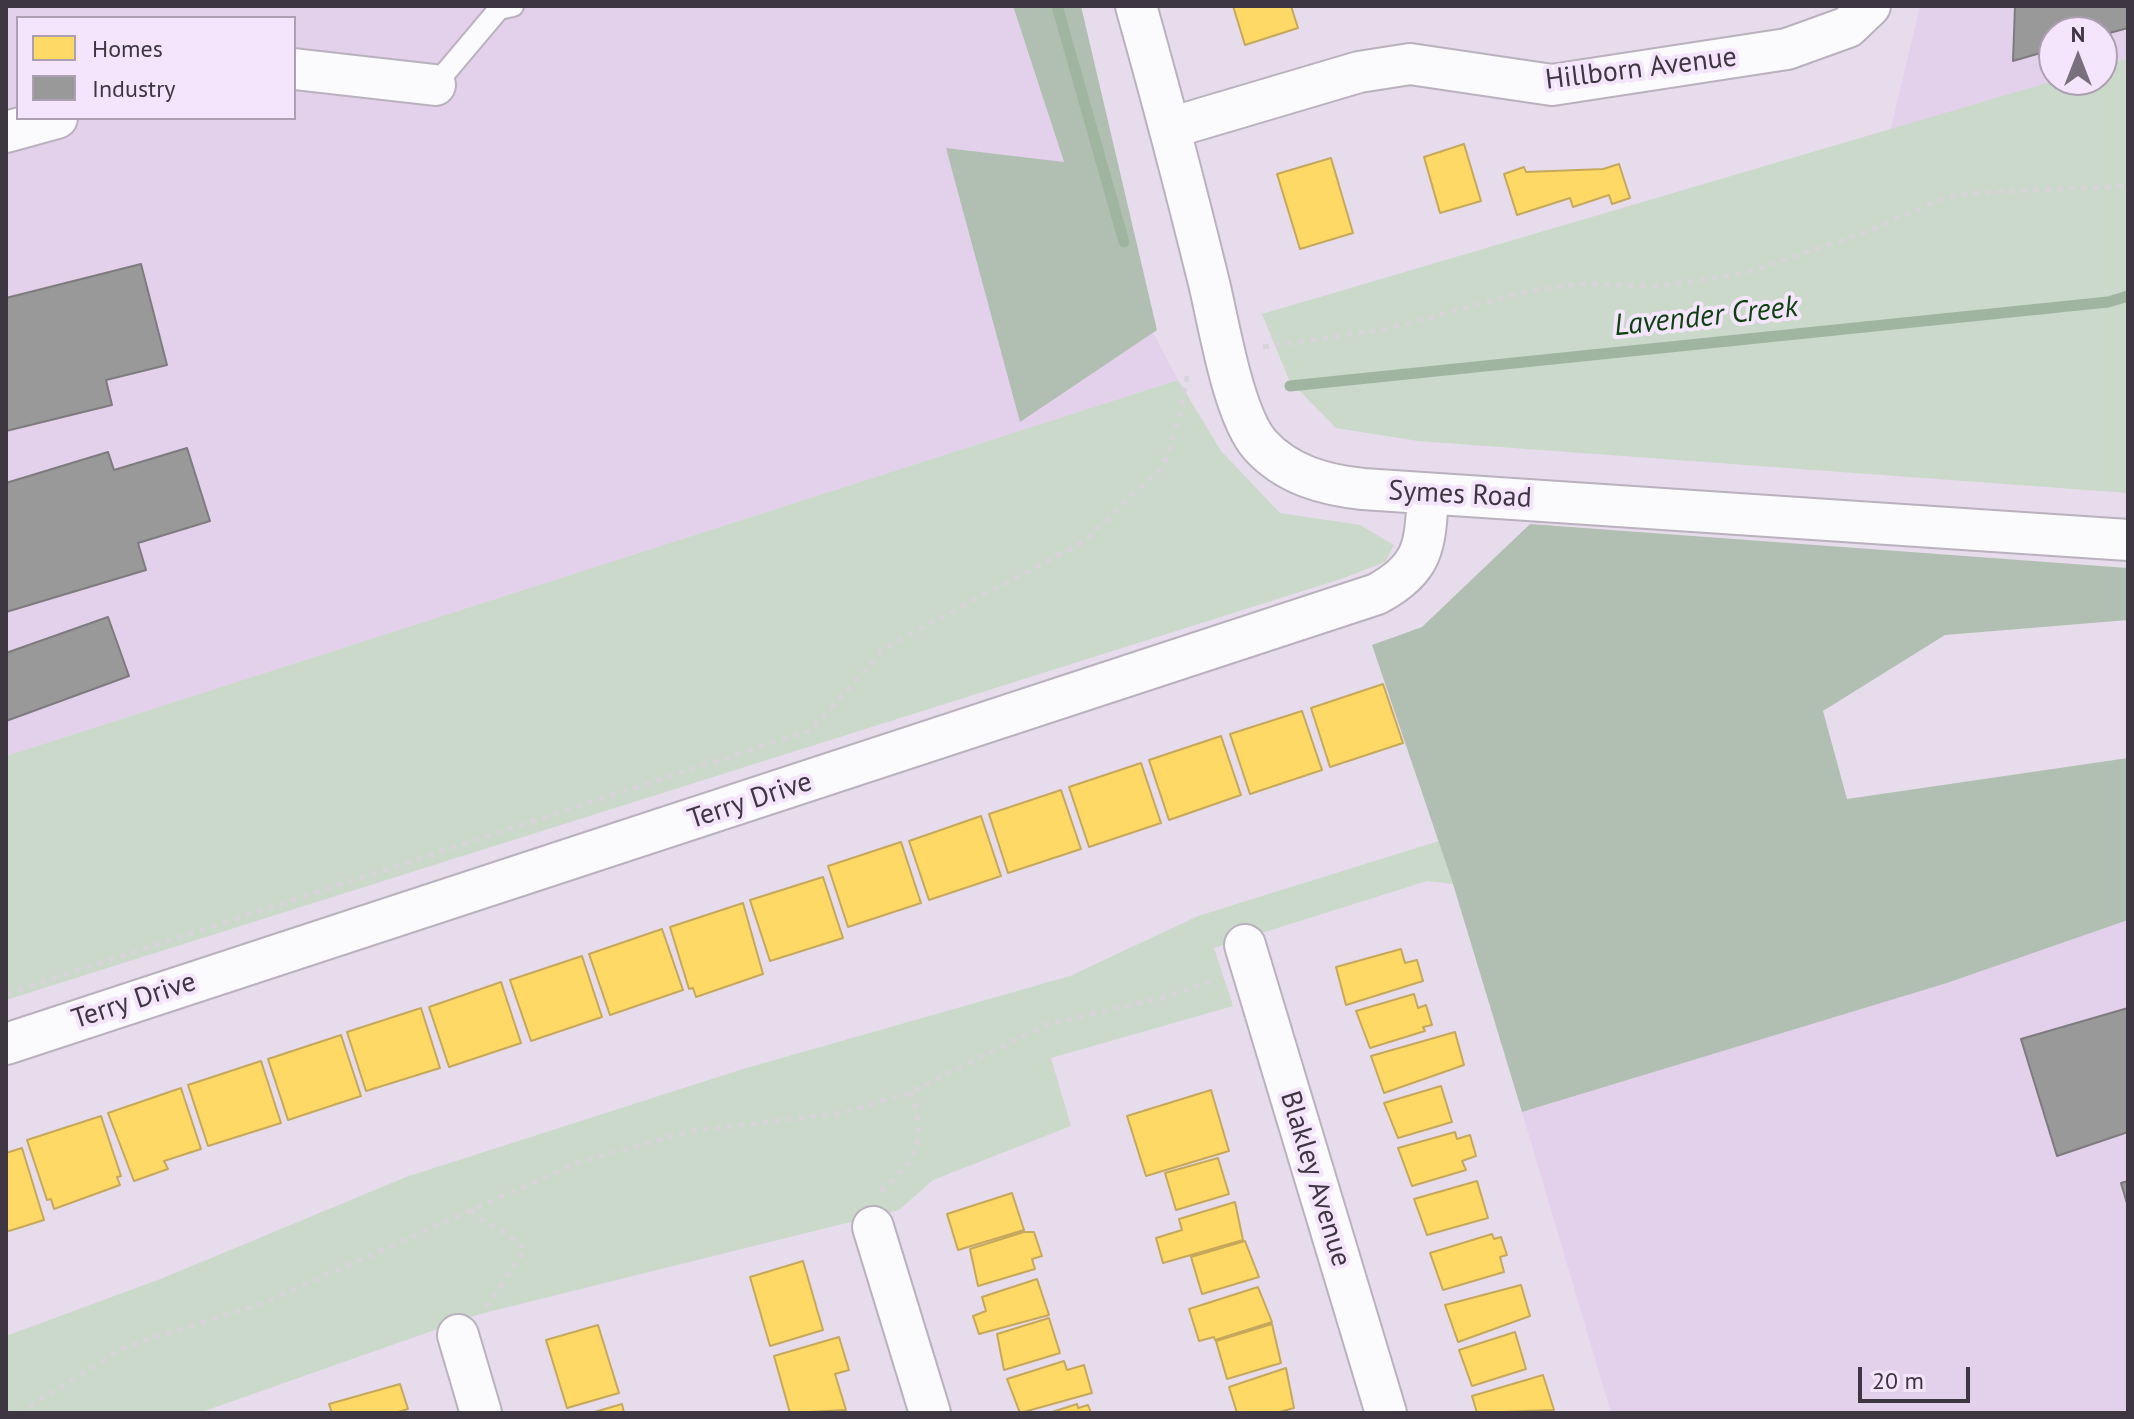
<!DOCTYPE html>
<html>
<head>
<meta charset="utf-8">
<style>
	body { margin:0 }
	#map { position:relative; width:2134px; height:1419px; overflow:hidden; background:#e7dcec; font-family:"PT Sans",sans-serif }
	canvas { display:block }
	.frame { position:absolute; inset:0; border:8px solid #3e3641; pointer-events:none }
	.legend { position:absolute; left:16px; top:16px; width:280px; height:104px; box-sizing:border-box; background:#f5e5fc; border:2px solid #ac9fb1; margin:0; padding:10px 14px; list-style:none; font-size:24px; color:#3e3641 }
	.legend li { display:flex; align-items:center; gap:16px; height:40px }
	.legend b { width:40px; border:2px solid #ac9fb1 }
	.north { position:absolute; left:2038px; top:16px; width:80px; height:80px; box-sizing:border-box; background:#f5e5fc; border:2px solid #ac9fb1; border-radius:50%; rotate:0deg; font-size:22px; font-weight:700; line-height:32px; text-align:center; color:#3e3641 }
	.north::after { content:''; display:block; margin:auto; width:28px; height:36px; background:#79707d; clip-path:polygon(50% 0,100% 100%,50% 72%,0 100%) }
	.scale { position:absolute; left:1858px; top:1367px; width:112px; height:36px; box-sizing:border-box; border:4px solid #3e3641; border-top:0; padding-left:10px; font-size:24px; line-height:28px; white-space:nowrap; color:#3e3641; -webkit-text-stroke:6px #f5e5fc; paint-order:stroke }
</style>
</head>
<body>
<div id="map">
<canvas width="2134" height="1419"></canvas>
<div class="frame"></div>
<ul class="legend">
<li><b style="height:22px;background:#ffd966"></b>Homes</li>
<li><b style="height:22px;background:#999"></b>Industry</li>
</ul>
<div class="north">N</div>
<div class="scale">20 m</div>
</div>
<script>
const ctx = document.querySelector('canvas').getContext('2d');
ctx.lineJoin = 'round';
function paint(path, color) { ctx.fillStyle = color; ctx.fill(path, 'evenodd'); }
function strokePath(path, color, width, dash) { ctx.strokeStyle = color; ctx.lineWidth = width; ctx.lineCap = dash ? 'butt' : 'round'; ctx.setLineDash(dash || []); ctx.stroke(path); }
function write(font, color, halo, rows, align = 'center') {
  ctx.font = font + ' "PT Sans",sans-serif'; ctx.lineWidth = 8; ctx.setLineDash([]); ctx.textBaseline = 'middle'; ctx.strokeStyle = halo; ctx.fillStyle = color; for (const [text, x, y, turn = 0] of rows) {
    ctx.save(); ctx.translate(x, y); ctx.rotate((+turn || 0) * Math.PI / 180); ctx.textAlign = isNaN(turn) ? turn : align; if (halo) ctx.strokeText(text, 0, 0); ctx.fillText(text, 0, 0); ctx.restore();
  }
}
const built = new Path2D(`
	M6,6H1013L1064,162L1178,380L6,756ZM18,18H294V118H18Z
	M1920,6H2128V58L2102,66V32H2054L2057,80L1890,132Z
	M2128,920V1413H1611L1522,1112L1947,983Z`);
const green = new Path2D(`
	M2128,58V493L1418,441L1336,428L1289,380L1262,314L2057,80H2102V66Z
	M1178,380L1221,451L1280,513L1360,525L1394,545L1385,562L1341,579L6,1000V756Z
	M1439,841L1453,884L1427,881L1214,948L1233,1006L1051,1058L1071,1126L933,1180L899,1210L480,1314L199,1413H6V1336L163,1278L406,1177L743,1069L1070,976L1198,916Z`);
const forest = new Path2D(`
	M1013,6H1081L1157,330L1020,422L946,148L1064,162Z
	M1530,524L2128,568V620L1945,635L1823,711L1847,799L2128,758V920L1947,983L1522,1112L1453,884L1372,645L1422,627Z`);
const homes = new Path2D(`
	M1233,6H1291L1298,28L1245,45Z
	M1464,144L1481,201L1440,213L1424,157Z
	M1331,158L1353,233L1300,249L1277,174Z
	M1619,164L1630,198L1612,204L1609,195L1573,207L1570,198L1517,215L1504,174L1524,167L1526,172L1603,169Z
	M1383,684L1403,743L1330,767L1311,708Z
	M1302,711L1322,770L1250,794L1230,734Z
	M1221,736L1241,795L1169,820L1149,760Z
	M1141,763L1161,823L1089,847L1069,787Z
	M1061,790L1081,849L1008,873L989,814Z
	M981,816L1001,876L929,900L909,841Z
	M901,842L921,903L848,927L828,866Z
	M823,877L843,938L770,961L750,900Z
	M743,903L763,974L696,997L693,988L689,989L670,927Z
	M662,929L683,990L610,1015L589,954Z
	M1401,949L1405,963L1417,960L1423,981L1346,1005L1336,967Z
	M582,956L602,1017L531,1041L510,980Z
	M501,982L521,1043L449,1067L429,1007Z
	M1414,994L1418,1008L1426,1005L1432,1025L1423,1027L1425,1031L1370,1048L1356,1011Z
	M421,1008L440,1068L366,1091L347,1032Z
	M1455,1032L1464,1065L1384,1093L1371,1056Z
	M341,1035L361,1096L288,1120L268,1059Z
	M261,1061L281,1123L208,1146L188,1085Z
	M1441,1086L1452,1122L1398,1138L1384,1103Z
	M181,1088L201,1149L164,1161L168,1169L134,1181L108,1113Z
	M1211,1090L1229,1151L1146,1176L1127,1116Z
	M101,1116L121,1176L117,1177L120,1185L54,1209L51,1199L47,1200L27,1140Z
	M1455,1132L1457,1139L1470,1135L1476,1156L1462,1161L1466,1170L1412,1186L1398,1148Z
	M22,1148L44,1220L9,1231L6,1230V1153Z
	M1218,1158L1229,1194L1176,1210L1165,1173Z
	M1477,1181L1488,1218L1427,1235L1414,1199Z
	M1012,1193L1024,1230L958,1250L947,1214Z
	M1235,1202L1243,1240L1163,1263L1156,1238L1182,1230L1179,1219Z
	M1024,1232H1034L1042,1256L1032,1259L1035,1269L978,1286L970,1249Z
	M1492,1234L1494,1239L1501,1237L1507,1255L1500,1257L1504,1272L1443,1290L1430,1253Z
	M1245,1241L1259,1277L1202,1294L1191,1257Z
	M803,1261L823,1330L770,1346L750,1277Z
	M1037,1279L1049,1315L979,1334L973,1316L986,1311L982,1297Z
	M1521,1285L1530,1316L1458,1342L1445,1305Z
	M1258,1287L1272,1322L1215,1340L1214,1337L1199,1341L1189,1309Z
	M1049,1318L1060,1353L1004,1370L997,1334Z
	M1272,1324L1281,1363L1227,1379L1216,1341Z
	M598,1325L619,1393L567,1408L546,1340Z
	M1515,1332L1526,1369L1472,1386L1459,1350Z
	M839,1337L849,1370L835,1374L846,1410L790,1413L774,1356Z
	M1064,1361L1067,1370L1084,1365L1092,1393L1020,1413L1007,1379Z
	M1286,1368L1294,1408L1276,1413H1237L1229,1387Z
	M1543,1375L1554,1410L1477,1413L1472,1396Z
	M400,1384L408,1409L395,1413H332L329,1404Z
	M622,1404L624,1413H591Z
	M1077,1404L1078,1408L1088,1405L1091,1413H1049Z`);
const industry = new Path2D(`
	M2015,6H2128V28L2102,35V32H2054V49L2013,61Z
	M141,264L167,365L106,380L112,405L6,431V298Z
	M187,448L210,521L138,543L146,570L6,612V483L108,452L114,470Z
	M108,617L129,676L6,721V653Z
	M2128,1008V1132L2057,1156L2021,1039Z
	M2128,1181V1207L2121,1183Z`);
const stream = new Path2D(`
	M1057,6L1124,242
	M1290,386L2108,302L2128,296`);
const path = new Path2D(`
	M1263,347L1387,329L1520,293L1577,284L1659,286L1745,273L1869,231L1942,199L1972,193L2128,186
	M6,994L811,730L886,647L1083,542L1163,466L1179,418L1188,373
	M880,1191C919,1159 926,1139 911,1092
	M471,1209C484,1229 512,1230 525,1250L484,1310
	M19,1413L125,1347L263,1303L577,1163L690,1131L843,1113L911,1092L1045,1025L1173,995L1215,979`);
const service = new Path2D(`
	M435,85L499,9L513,6`);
const minor = new Path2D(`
	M1136,6C1162,98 1186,190 1209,283C1219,324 1233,414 1260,445C1287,475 1325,485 1363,489L2128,540
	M294,69L435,85
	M1170,128L1359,72L1410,64L1552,85L1787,49L1848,27L1870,6
	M6,132L57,118
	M1245,945L1386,1413
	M6,1044L1377,594C1425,568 1425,545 1428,494
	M873,1227L930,1413
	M458,1335L481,1413`);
const streetNames = [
	["Hillborn Avenue",1641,69,-7],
	["Symes Road",1460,495,3],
	["Terry Drive",750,801,-18],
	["Terry Drive",134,1001,-18],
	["Blakley Avenue",1315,1179,73]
];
const waterNames = [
	["Lavender Creek",1706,317,-6]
];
paint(built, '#e3d1eb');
paint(green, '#cad9ca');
paint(forest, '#b1bfb2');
paint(homes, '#ffd966');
strokePath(homes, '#c5a85b', 2);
paint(industry, '#999');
strokePath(industry, '#7e7b7f', 2);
strokePath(stream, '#9fb59f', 11);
strokePath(service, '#bab1be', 24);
strokePath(minor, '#bab1be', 44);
strokePath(path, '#d7d4d8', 5, [6, 6]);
strokePath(service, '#fbfafc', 20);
strokePath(minor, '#fbfafc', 40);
write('28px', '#3e3641', '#f5e5fc', streetNames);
write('italic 30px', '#0e4310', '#f5e5fc', waterNames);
</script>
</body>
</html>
